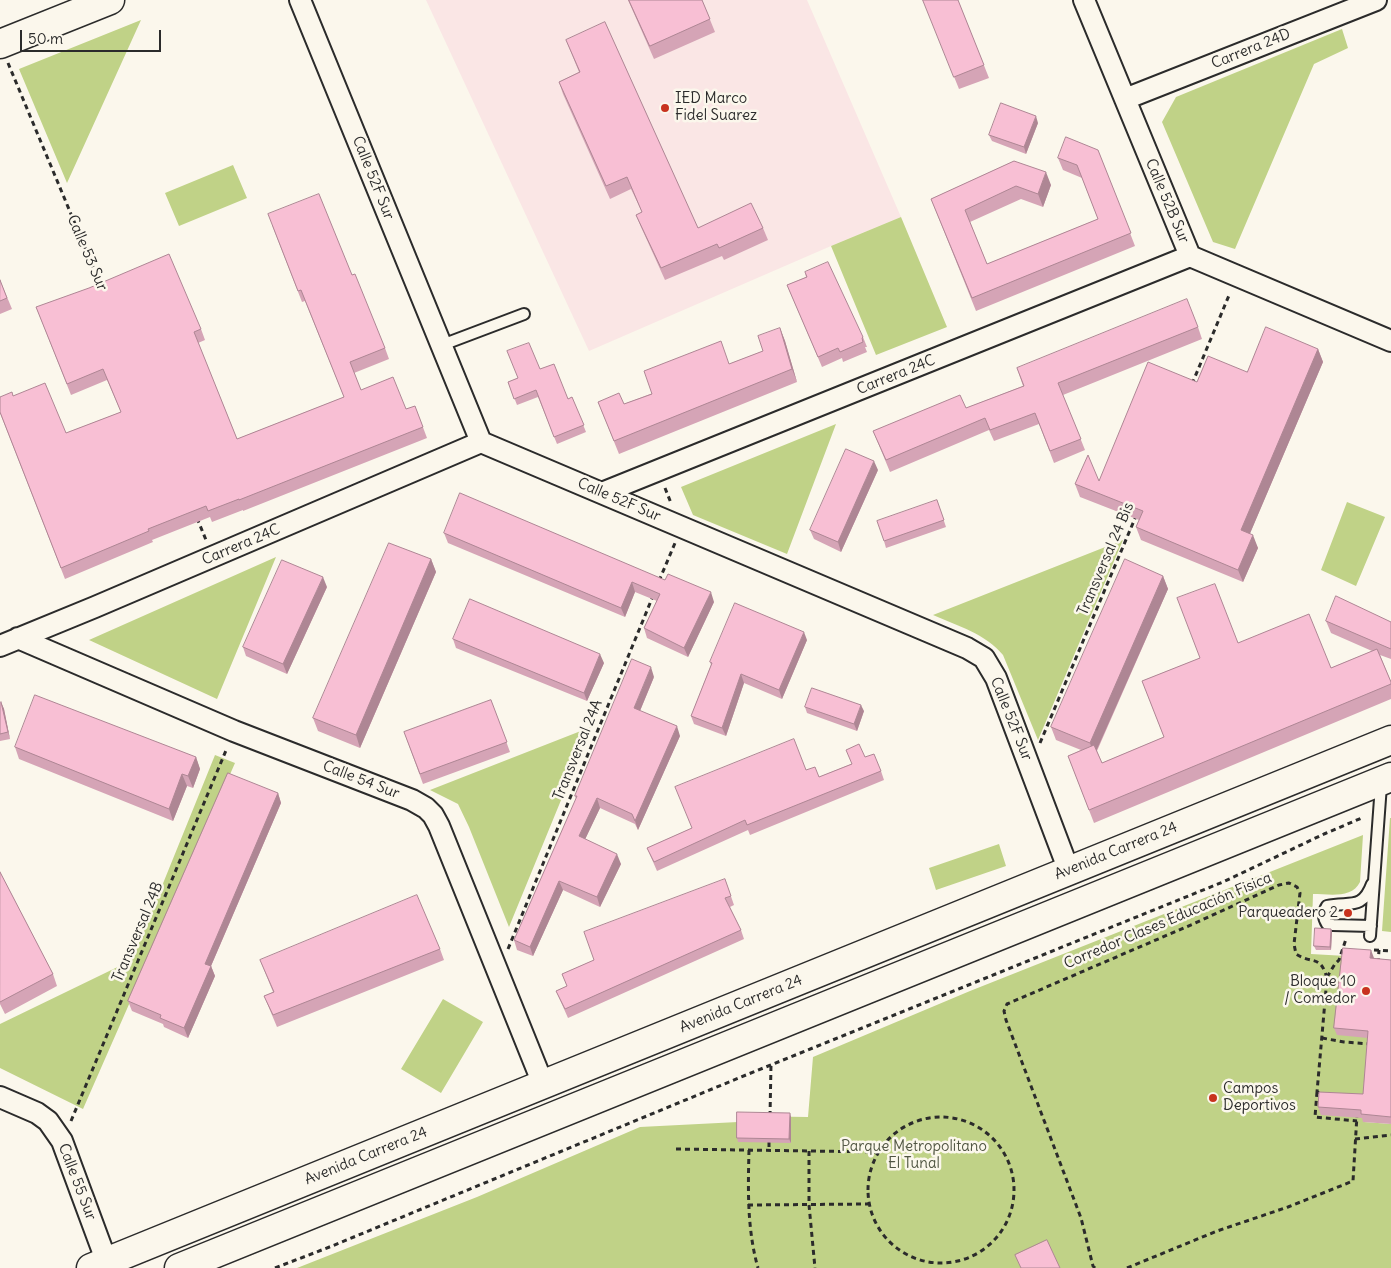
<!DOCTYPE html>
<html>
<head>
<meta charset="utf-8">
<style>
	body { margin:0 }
	#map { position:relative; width:1391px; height:1268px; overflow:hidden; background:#fbf7ec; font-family:Delius,sans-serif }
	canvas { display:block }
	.scale { position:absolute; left:20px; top:30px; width:141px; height:22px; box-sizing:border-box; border:2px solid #2b2b2b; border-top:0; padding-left:6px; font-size:15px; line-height:18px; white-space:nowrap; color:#2b2b2b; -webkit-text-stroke:4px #fbf7ec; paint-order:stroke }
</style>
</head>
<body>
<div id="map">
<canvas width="1391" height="1268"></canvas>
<div class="scale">50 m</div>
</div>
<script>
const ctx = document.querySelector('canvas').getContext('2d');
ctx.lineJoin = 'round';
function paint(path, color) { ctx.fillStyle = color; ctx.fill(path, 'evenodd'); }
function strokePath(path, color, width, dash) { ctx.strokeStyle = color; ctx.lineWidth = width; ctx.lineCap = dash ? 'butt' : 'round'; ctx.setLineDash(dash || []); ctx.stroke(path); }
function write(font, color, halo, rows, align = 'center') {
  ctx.font = font + ' Delius,sans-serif'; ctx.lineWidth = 5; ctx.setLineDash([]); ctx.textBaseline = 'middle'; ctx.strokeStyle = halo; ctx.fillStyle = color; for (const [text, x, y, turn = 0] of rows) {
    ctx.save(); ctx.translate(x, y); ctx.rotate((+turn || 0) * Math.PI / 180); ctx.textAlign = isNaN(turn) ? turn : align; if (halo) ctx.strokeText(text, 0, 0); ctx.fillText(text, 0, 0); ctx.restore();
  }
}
const built = new Path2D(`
	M426,0H807L901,217L831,246L589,351Z`);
const green = new Path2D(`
	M141,20L67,183L19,69Z
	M1342,29L1348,48L1314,64L1235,249L1213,242L1162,122L1176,97Z
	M233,165L247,198L179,226L165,193Z
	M901,217L947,327L876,355L831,246Z
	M836,424L787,554L693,515L681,487Z
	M1347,502L1385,517L1356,586L1321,570Z
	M1123,540L1038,740L1003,655C986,634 958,626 933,615Z
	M276,557L217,699L89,640Z
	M591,727L509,927L469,827L458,804L430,790Z
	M215,755L235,763L83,1109L0,1068V1024L132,960Z
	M1390,818H1391V932L1382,931Z
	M1363,835L1360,882C1352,899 1329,894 1313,894L1311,954L1346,956L1371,1039L1364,1122L1391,1124V1268H297L477,1197L640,1127L738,1122L739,1116L808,1117L813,1057L970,991Z
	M999,844L1006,866L936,890L929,868Z
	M443,999L483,1022L441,1093L401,1069Z`);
const path = new Path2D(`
	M8,63L101,286
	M1192,384L1230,293
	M665,488L671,503
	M197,518L206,540
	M659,581L675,543
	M1040,743L1136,516
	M508,949L653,596
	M1374,950L1391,951
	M1378,963L1379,950
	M1327,977L1335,964L1339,960L1346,939
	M1322,1038L1344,1042L1370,1044
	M1317,1092L1315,1117L1357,1121
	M770,1116L771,1065
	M868 1190a73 73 0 1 1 146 0a73 73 0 1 1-146 0Z
	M71,1121L227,748
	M1355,1139L1391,1135
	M769,1142V1151
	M676,1149L878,1152
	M749,1150C748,1190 747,1229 758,1268
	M809,1151V1205L815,1268
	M748,1205L869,1204
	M275,1268L332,1246L746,1075L1223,882L1324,834L1364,817
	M1095,1268L1093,1266L1081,1218L1006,1020L1004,1011L1007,1004L1193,924L1279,885L1289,883L1297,887L1300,893L1294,944L1296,954C1313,965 1320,954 1327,978L1317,1092L1322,1093
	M1127,1268L1217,1231L1288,1207L1353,1181L1357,1115`);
const lane = new Path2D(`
	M442,345L524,314
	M1371,926L1333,925L1327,924C1323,918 1323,912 1327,906C1349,901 1362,911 1372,884
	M1370,936L1381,785`);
const street = new Path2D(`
	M300,0L481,442L967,648L984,658L996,678L1069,871
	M1084,0L1190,256L1391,341
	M1125,99L1376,0
	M602,493L1190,256
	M18,638L234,731L412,800L426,808L433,815L439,826L543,1084
	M0,646L95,607L481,442
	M0,1097L37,1113L48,1121L62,1141L109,1268`);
const secondary = new Path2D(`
	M0,44L110,0
	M91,1268L1391,740
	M179,1268L1391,777`);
const wall = new Path2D(`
	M628,0H702L715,32L654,59Z
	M923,0H958L989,78L959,89Z
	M566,40L698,228H763L768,240L724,260L722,256L665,280L641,227L636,215L642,212L631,189L610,199L563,94L559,82L579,72Z
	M1038,123L1026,154L992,141L989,135Z
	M1098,150L1135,246L976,311L931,199L1014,161L1051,185L1043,207L1021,199L970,222L987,264L1098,219L1082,178L1063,170L1058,158Z
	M272,225L352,275L385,348L389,359L354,373L361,390L406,409L415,406L427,438L243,511V510L212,522L210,517L152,540L153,542L65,579L0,413L13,396L66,433L121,412L107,380L71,395L36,307L201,329L205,340L198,343L237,439L344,397L305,301L302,302Z
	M805,272L863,337L867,347H865L867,352L843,362L842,358L822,367L787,285L806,277Z
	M0,280L12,309L0,314Z
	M1198,327L1202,339L1063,395L1085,450L1054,463L1039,424L994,441L989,430L890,472L873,431L966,408L1023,386L1017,368Z
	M780,328L785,341L797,382L619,454L598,402L624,404L763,351Z
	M1318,349L1323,362L1250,533L1258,548L1243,582L1141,540L1136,527L1139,520L1080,497L1075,484L1099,481L1197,382L1247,372Z
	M540,369L568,399L572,397L586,432L557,444L538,397L517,405L508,382Z
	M878,470L841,552L814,539L810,530Z
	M937,500L946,527L886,548L884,541Z
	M444,533L714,602L688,657L647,638L644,628L657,601L635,592L625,617L448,543Z
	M431,559L436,572L360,748L318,731L313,718Z
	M1163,576L1168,589L1097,751L1102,763L1164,737L1142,681L1238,643L1331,668L1372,651L1331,633L1326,621L1391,622V659L1380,655L1391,682V699L1094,823L1068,756L1081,750L1056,740L1051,727Z
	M327,587L287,674L246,656L243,647Z
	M453,639L604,663L587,701L456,648Z
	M807,640L782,699L744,683L726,736L694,724L691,716L711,665L710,662Z
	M654,677L640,711L680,736L638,830L635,824L600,808L585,839L621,864L600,907L563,890L533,956L517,950L514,940L576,799L575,796Z
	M491,700L510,752L423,784L404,732Z
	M1,702L4,709L10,739L0,741V703Z
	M805,707L864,711L857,731L807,713Z
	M15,747L196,757L200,769L193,788L187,786L173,821L19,759Z
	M865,757L881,771L884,780L750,835L748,830L657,871L647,848L692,828L806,770L819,777L851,764Z
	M278,793L281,803L211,966L215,976L188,1038L164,1027L163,1024L132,1011L128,1001Z
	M0,872L53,974L57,986L5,1014L0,1004Z
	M725,879L734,905L730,907L741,930L744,939L568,1018L556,991L567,986L562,974L594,960Z
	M1331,929L1332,932L1331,950H1316L1314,946Z
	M440,949L444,960L277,1027L264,996L273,992L260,960Z
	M1373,958L1391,960V1124L1363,1122L1362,1118L1321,1115L1318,1107L1363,1094L1368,1038L1337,1035L1334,1028Z
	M791,1117V1143L738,1142L737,1138Z`);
const shadedWall = new Path2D(`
	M1036,116L1038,123L1026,154L1024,147Z
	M1046,172L1051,185L1043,207L1038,194Z
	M780,328L785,341L797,382L792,369Z
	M1318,349L1323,362L1246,543L1241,530Z
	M874,461L878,470L841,552L838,542Z
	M1253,535L1258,548L1243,582L1238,570Z
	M431,559L436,572L360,748L356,735Z
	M1163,576L1168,589L1094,756L1090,743Z
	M323,577L327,587L287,674L283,664Z
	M632,582L635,592L625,617L621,608Z
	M711,592L714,602L688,657L684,648Z
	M804,632L807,640L782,699L779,690Z
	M600,654L604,663L587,701L584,693Z
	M651,667L654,677L637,718L634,708Z
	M741,674L744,683L726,736L722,728Z
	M1,702L4,709L10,739L8,732Z
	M861,705L864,711L857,731L854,724Z
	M677,726L680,736L638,830L635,821Z
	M196,757L200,769L193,788L188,776Z
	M182,774L187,786L173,821L169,809Z
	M278,793L281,803L211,966L215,976L188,1038L184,1028L205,964Z
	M597,798L600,808L582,846L579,836Z
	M617,854L621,864L600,907L597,897Z
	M559,881L563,890L533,956L530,947Z
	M1331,929L1332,932L1331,950L1330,947Z
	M1371,950L1374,958L1373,965L1370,958Z
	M790,1113L791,1117V1143L789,1139Z`);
const building = new Path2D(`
	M629,0H702L710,19L650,46Z
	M923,0H958L984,65L954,77Z
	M605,22L698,228L751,203L763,228L719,248L717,244L661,268L636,215L642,212L627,177L606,186L559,82L580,72L566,40Z
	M1001,103L1036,116L1024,147L989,135Z
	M1066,137L1098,150L1131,233L972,298L931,199L1014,161L1046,172L1038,194L1016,186L965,210L987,264L1098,219L1077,165L1058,158Z
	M319,194L352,275L355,274L385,348L350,362L361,390L393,377L406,409L415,406L423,427L239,500V499L208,511L206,506L148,529L149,531L61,568L0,412V397L12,392L13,396L45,383L66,433L121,412L103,369L67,384L36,307L89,288L169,254L201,329L194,332L237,439L344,397L301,290L298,291L268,214Z
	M828,262L863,337L862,338L863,342L840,352L838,348L818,357L787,285L807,277L805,272Z
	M0,280L7,298L0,301Z
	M1187,299L1198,327L1058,383L1081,439L1050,451L1035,413L990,430L985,418L886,460L873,431L960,395L966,408L1024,386L1017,368Z
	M1266,327L1318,349L1241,530L1253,535L1238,570L1136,527L1143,511L1075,484L1088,455L1099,481L1148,362L1197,382L1208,356L1247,372Z
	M780,328L792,369L614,441L598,402L619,393L624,404L652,394L644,371L721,341L729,364L763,351L758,336Z
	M529,343L540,369L554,364L568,399L572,397L584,425L554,437L536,390L514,399L508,382L518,378L507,351Z
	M846,449L874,461L838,542L810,530Z
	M460,493L665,580L668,574L711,592L684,648L644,628L660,594L632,582L621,608L444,533Z
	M937,500L944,520L884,541L877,521Z
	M389,543L431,559L356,735L313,718Z
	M1125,559L1163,576L1090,743L1051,727Z
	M282,560L323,577L283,664L243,647Z
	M1215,584L1238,643L1309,614L1331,668L1377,649L1391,682V684L1089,810L1068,756L1094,745L1102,763L1164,737L1142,681L1200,658L1177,598Z
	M1336,596L1391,622V649L1326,621Z
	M470,599L600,654L584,693L453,639Z
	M735,603L804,632L779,690L741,674L722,728L691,716L712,663L710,662Z
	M632,659L651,667L634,708L677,726L635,821L632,814L597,798L579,836L617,854L597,897L559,881L530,947L514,940L577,796H575Z
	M812,688L861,705L854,724L805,707Z
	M35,695L196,757L188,776L182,774L169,809L15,747Z
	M491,700L507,742L420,774L404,732Z
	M1,702L8,732L0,734V703Z
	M794,739L806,770L815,767L819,777L852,764L846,750L859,744L865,757L874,754L881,771L747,825L745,820L654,862L647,848L692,828L675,787Z
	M228,773L278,793L205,964L211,966L184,1028L160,1018L161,1015L128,1001Z
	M0,872L53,974L0,1002Z
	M725,879L731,896L725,898L741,930L565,1009L556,991L567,986L562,974L594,960L584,932Z
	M417,895L440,949L273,1015L264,996L274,992L260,960Z
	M1315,928L1331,929L1330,947L1314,946Z
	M1343,948L1371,950L1370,958L1391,960V1117L1361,1114V1110L1318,1107L1319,1092L1363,1094L1368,1031L1334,1028Z
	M737,1112L790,1113L789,1139L737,1138Z
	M1047,1240L1060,1268H1021L1015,1255Z`);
const markers = [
	[665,108,5,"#c8321e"],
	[1348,913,5,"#c8321e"],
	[1366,991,5,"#c8321e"],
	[1213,1098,5,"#c8321e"]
];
const streetNames = [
	["Carrera 24D",1251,49,-22],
	["Calle 52F Sur",373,178,68],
	["Calle 52B Sur",1167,201,67],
	["Calle 53 Sur",87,253,67],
	["Carrera 24C",896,375,-22],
	["Calle 52F Sur",619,500,23],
	["Carrera 24C",241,545,-23],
	["Transversal 24 Bis",1106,559,-67],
	["Calle 52F Sur",1011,719,68],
	["Transversal 24A",578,750,-68],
	["Calle 54 Sur",361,780,21],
	["Avenida Carrera 24",1116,851,-22],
	["Corredor Clases Educación Fisica",1168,921,-23],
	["Transversal 24B",138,932,-67],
	["Avenida Carrera 24",741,1004,-22],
	["Avenida Carrera 24",366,1156,-22],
	["Calle 55 Sur",77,1182,69]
];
const poiNames = [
	["IED Marco",675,99],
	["Fidel Suarez",675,116],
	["Parqueadero 2",1338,913,"right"],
	["Bloque 10",1356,982,"right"],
	["/ Comedor",1356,999,"right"],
	["Campos",1223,1089],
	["Deportivos",1223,1106]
];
const parkNames = [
	["Parque Metropolitano",914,1147],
	["El Tunal",914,1164]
];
paint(built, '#fae6e5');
paint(green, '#c0d287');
strokePath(lane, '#2b2b2b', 14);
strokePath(street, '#2b2b2b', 24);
strokePath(secondary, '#2b2b2b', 31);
strokePath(path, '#2b2b2b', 3, [5, 4]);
strokePath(lane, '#fbf7ec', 10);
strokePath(street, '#fbf7ec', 20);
strokePath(secondary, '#fbf7ec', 28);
paint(wall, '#d5a4b6');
paint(shadedWall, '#ae8694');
paint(building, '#f8bfd4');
strokePath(building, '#ae8694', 1);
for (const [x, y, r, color] of markers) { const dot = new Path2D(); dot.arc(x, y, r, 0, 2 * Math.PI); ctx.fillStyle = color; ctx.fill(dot); strokePath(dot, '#fbf7ec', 2); }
write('15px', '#2b2b2b', '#fbf7ec', streetNames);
write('15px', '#2b2b2b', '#fbf7ec', poiNames, 'left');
write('15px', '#505542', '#fbf7ec', parkNames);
</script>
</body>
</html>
